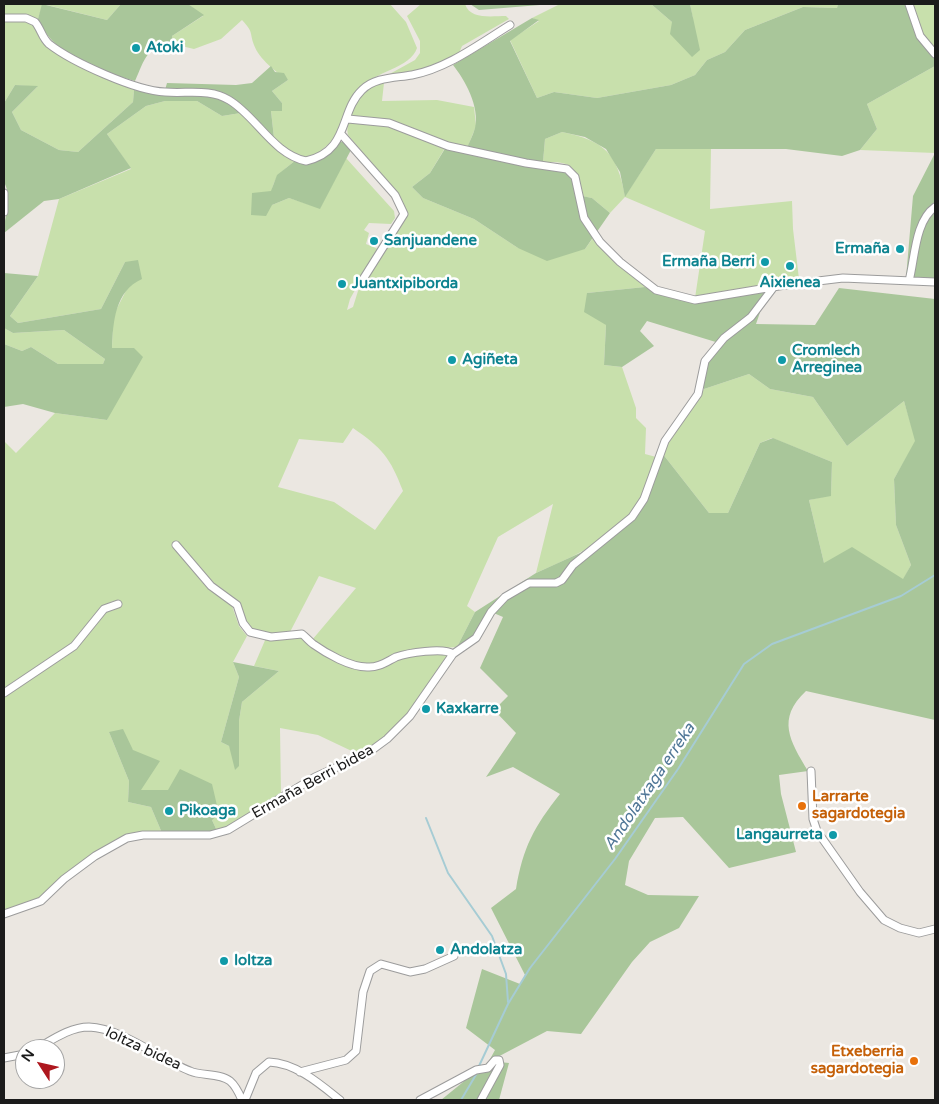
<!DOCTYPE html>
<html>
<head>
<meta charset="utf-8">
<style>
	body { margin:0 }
	#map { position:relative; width:939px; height:1104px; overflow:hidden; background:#ebe7e1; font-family:"Varela Round",sans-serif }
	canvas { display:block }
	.frame { position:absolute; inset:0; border:5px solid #1b1b1b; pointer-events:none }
	.north { position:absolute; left:15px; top:1039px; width:50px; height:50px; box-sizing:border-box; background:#fff; border:1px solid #a4a4a4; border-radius:50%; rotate:305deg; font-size:14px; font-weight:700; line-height:20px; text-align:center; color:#1b1b1b }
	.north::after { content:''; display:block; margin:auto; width:18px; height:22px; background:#ae171e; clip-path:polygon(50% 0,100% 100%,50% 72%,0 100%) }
</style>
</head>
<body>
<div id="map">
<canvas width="939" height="1104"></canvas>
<div class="frame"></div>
<div class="north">N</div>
</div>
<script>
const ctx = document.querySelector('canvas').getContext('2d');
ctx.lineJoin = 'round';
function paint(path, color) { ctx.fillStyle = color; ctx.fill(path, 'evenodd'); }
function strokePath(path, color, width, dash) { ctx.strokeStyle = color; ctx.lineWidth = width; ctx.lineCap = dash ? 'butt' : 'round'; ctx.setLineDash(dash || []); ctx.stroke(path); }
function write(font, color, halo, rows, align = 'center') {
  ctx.font = font + ' "Varela Round",sans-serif'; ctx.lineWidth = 5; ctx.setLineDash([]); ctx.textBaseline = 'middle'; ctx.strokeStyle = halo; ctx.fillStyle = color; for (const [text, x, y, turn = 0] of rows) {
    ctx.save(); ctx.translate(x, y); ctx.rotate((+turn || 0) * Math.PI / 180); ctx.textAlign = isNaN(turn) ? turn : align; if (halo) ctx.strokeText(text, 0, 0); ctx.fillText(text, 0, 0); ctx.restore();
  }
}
const grass = new Path2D(`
	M4,4H121L107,20L43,4L38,19L4,15Z
	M188,4H390L406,22L417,48C411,68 373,72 361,88C357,93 355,100 353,106C341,130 331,149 305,159L292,153L274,138L271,111H282V103L272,91L288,80C276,72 259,59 254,45C249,31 254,33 242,20L221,39L194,49L173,44L172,36L203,16Z
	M421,4H465C470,20 492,16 506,16L509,19L462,46L459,53L432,68L386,76L415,60L420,53V41L407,16Z
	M560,4H651L672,22L693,19L690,4H838L837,8L803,7L745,30L725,52L707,60L695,75L671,85L597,98L554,92L537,98L510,40L539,21L532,18Z
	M911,4H935V52L925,39Z
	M4,20L32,23L41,37L109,79L134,90L133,102L78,152L59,150L21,130L12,112L37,87L15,85L4,103Z
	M935,66V153L860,150L877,129L867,104Z
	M384,83L382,101L437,100L474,107L476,126L468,146L448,143L430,173L412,187L423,198L474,219L518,248L585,249L593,238L617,263L645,287L587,293L606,325L604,365L622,367L636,408V418L646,428L645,454L656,457C651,471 648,488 641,501C623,536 570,558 536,573L553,504L498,537L467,606L475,612L457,647L416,650L370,665L349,661L312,640L356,588L319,576L290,632L269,635L253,631L246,625L239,604L211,583L181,546L186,559L202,582L232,606L239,626L247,636L233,662L239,677L221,742L229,746L239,766V721L242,702L279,671L254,666L266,638L301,637L360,668L412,655L447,654L448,656L415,702L408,716L382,740L358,754L318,735L280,728L281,795L227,827L217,831L212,820L168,790H140L133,750L109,732L129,781L128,802L151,807L162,833L127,836L104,847L64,876L42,898L4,911V696L82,642L106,610L118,602L113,601L105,605L70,646L4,692V441L16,453L55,413L107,420L134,348H112L113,316L129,285L125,262L101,309L18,323L10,316L38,276L59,199L131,169L107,134L146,106L165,101H197L222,116L241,113L296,160C277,175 270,180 272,205L289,198L320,208L346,158L394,211L395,218L391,224L369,223L364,230L369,233L366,244L378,249L350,299L347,310L353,307L358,291L406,216L405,207L399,196L348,135C345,123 356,98 365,90C371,86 377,84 384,83ZM353,428C382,448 390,457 403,491L375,530L334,502L278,487L299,439L343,443Z
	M562,132C605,141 617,153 625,196L656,149L711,148L710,209L792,201L793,229L799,279L695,298L705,231L625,197L610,213L592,198L581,196C577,166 573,161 543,162L545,139Z
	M4,328L13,333L64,330L105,359L103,364H58L31,347L22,351L4,344Z
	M749,374L770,389L813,397L847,446L904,401L916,441L894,479L896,525L911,565L903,580L824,563L809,500L831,495L832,462L772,438L760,443L728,513H709L662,453L704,389Z`);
const forest = new Path2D(`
	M42,4L107,20L121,4H188L204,15L172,36L173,44C146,46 145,59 135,81C100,71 52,55 38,19Z
	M470,4H552L479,10Z
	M651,4H690L700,50L692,57L670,34L672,22Z
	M838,4H906C912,23 918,45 935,57V66L867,104L877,129L860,150L842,156L786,149H656L625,197L620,172L606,149L585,137L562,132L545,139L543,162C563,171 572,172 577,195L592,198L610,213L585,249L547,261L518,248L474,219L423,198L412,187L430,173L446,147L466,150C469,143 473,135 475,128C480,107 465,80 453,65L532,18L539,20L510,41L537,98L554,92L597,98L671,85L695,75L707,60L725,52L745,30L803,7L837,8Z
	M271,66L275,72L284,73L288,80L272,91L282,103V111H271L274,138L247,112L222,116L197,101H165L146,106L107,134L131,168L59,199L44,201L4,233C4,215 13,199 4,182V103L15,85L38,86L12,112L21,130L59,150L78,152L133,102L134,90L159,95L165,90L167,83L236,85L252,83Z
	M339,142H346L352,148L320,209L289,198L272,205L266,216L251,215L252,193L271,191L277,175L296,160L305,162Z
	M935,153V279L906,278L913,196Z
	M138,260L142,279C115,291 113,322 112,348H134L143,357L107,420L55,413L23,404L4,407V344L22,351L31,347L58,364H103L105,359L64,330L13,333L4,328V273L38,276L10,316L18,323L101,309L125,262Z
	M645,287C686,311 723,298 767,292L756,324L815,325L839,288L935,299V720L806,691C776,719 790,741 808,771L779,775L781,794L796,852L729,868L683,817L655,818L629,861L625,885L648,895L699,896L679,928L650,942L632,962L581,1034L547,1031L490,1061L509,1063L499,1100H441L489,1061L495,1050L466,1028L482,969L520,984L525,975L491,908L516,889C523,847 534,827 560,794L513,767L486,777L516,733L494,710L508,696L480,668L503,617L489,611L476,635L457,647L475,612L536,573L580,553L624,523L641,502L662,453L709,513H728L760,443L773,438L832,462L831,496L809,500L824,563L852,547L903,579L911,565L896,525L894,479L915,441L904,401L847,446L813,397L770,389L749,374L704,389L701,369L719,343L647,321L640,331L654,346L622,367L604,365L606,325L584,312L587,293Z
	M233,662L279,671L242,702L239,721V766L235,770L229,746L221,742L239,677Z
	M123,729L133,750L160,761L141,790H168L180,769L212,784L219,814L212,820L217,831L198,833H162L151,807L128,802L129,781L109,732Z`);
const stream = new Path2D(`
	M426,818L448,873L492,936L506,974L508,1002
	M479,1066L508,1004L530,968L615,859L678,769L744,664L772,644L901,596L935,575
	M461,1100L477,1073`);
const minor = new Path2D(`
	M909,4L920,36L935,54
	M4,18H26L35,22C41,29 42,38 49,44C72,62 136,91 165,92C186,94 210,88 229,100C256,116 273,154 306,161C350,151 339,112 362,90C375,77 395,78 412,75C448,68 479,44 510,25
	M348,119L389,123L448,146L526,163L567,169L575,177L584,218L600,242L620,262L656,290L695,300L785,285L843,278L935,282
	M341,134L395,195L404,214L360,284
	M4,193V212
	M909,281C915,258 915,221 935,207
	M176,545L211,586L237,605L243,623L250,632L271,637L302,634C306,637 309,641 313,644C327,654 350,667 367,667C378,668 386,662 396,657C407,653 444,647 453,654
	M4,693L74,646L104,609L118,604
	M811,771L813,819L817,831L860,892L884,920L900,928L919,933L935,929
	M4,914L41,901L64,879L95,856L127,838L143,835H210L228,830L315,777L368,753L387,739L410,716L453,654L476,638L491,612L505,597L529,583H556L562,580L573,565L632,517L644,499L665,441L698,394L705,361L724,338L751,317L773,288
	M36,1049C52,1040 70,1027 89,1027C122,1028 159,1059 190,1071C201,1076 220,1073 230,1081C236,1086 239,1093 242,1100
	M4,1058L25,1054
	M300,1072L346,1060L356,1051L363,992L370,971L381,964L410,972L425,969L454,956
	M245,1100L256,1073L269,1062C296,1063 320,1084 340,1100
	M420,1100L476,1070L488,1068L495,1060H499L500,1065L481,1100`);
const markers = [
	[136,48,5,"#0f9aa8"],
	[374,241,5,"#0f9aa8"],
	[900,249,5,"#0f9aa8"],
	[765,262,5,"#0f9aa8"],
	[790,266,5,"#0f9aa8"],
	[342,284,5,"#0f9aa8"],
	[452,360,5,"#0f9aa8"],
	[782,360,5,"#0f9aa8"],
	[426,709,5,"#0f9aa8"],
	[802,806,5,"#e8710a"],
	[169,811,5,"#0f9aa8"],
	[833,835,5,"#0f9aa8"],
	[440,950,5,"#0f9aa8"],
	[224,961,5,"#0f9aa8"],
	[914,1061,5,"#e8710a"]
];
const cultureNames = [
	["Atoki",146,48],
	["Sanjuandene",384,241],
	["Ermaña",890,249,"right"],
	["Ermaña Berri",755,262,"right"],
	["Aixienea",790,283,"center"],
	["Juantxipiborda",352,284],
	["Cromlech",792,351],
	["Arreginea",792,368],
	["Agiñeta",462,360],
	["Kaxkarre",436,709],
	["Pikoaga",179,811],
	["Langaurreta",823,835,"right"],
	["Andolatza",450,950],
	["Ioltza",234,961]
];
const streetNames = [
	["Ermaña Berri bidea",313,782,-29],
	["Ioltza bidea",143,1049,25]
];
const foodNames = [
	["Larrarte",812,797],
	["sagardotegia",812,814],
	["Etxeberria",904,1052,"right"],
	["sagardotegia",904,1069,"right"]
];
const waterNames = [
	["Andolatxaga erreka",650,787,-56]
];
paint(grass, '#c8e0ac');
paint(forest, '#a9c69a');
strokePath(stream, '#a6ccd4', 2);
strokePath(minor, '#9c9c9c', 9);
strokePath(minor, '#fff', 7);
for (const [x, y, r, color] of markers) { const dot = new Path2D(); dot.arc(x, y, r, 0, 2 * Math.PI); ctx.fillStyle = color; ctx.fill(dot); strokePath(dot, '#fff', 2); }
write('bold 15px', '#0d838f', '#fff', cultureNames, 'left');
write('15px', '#1b1b1b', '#fff', streetNames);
write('bold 15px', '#c56008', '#fff', foodNames, 'left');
write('italic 16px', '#507797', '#fff', waterNames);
</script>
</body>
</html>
